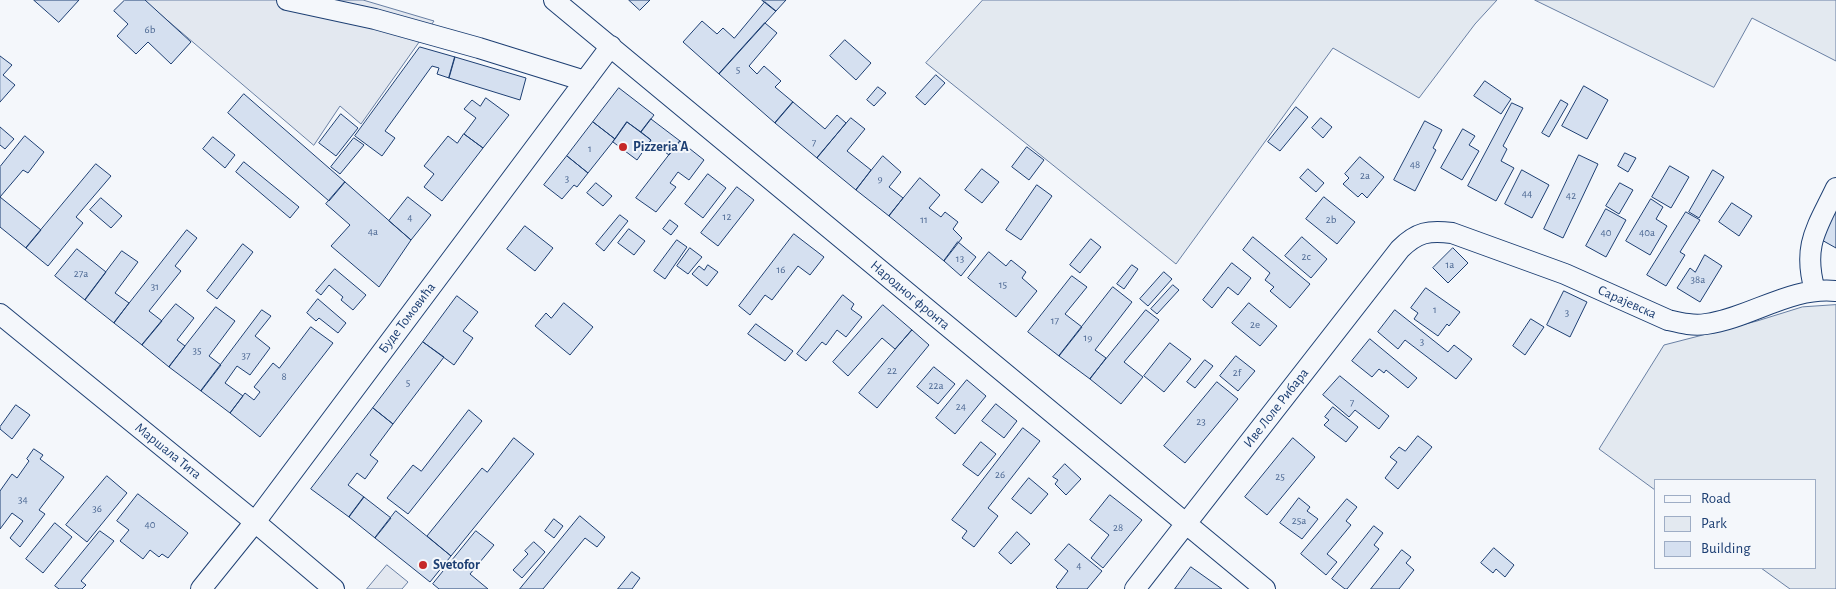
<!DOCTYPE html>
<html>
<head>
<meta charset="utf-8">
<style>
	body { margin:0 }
	#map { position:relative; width:1836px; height:589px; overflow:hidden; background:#f4f7fb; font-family:"Alegreya Sans",sans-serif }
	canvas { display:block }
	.legend { position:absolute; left:1654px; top:479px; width:162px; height:90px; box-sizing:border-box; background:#f4f7fb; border:1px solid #9eadc5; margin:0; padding:6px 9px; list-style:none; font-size:15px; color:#1d3f73 }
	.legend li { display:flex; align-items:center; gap:10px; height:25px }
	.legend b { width:25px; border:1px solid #9eadc5 }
</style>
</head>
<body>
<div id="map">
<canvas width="1836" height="589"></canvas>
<ul class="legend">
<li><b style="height:6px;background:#f4f7fb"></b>Road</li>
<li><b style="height:14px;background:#e3e9f0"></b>Park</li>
<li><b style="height:14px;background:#d5e0f0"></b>Building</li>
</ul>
</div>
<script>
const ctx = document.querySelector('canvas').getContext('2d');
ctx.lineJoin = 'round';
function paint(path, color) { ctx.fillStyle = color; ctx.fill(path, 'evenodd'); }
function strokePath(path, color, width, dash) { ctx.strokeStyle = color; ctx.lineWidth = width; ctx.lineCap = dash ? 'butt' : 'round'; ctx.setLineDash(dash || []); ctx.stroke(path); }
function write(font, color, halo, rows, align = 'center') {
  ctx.font = font + ' "Alegreya Sans",sans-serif'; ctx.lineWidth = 4; ctx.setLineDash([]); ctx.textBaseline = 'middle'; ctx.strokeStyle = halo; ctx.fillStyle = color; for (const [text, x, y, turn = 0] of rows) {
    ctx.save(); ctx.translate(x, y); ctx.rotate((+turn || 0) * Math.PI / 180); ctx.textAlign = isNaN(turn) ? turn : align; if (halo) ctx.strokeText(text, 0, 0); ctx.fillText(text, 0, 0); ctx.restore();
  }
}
const green = new Path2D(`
	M983,0H1497L1475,24L1419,98L1333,48L1176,264L926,63Z
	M1535,0H1836V61L1752,18L1714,87Z
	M1836,305V589H1790L1761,568H1815V480H1655V490L1599,449L1664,345L1757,321L1802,307Z`);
const parking = new Path2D(`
	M144,0H363L434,21L361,124L340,106L314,145Z
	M387,565L408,582L402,589H367Z`);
const building = new Path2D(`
	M34,0H79L59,22Z
	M125,0H145L191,42L171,64L148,42L136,54L117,36L128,24L114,11Z
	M629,0H650L640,10Z
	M762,0H786L776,11Z
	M765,2L776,11L719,74L683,42L702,21L717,34L723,28L734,38Z
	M765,23L777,33L749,66L757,74L764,66L781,81L775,87L793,102L775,123L719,74Z
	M845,40L871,63L856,80L830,56Z
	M420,47L455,57L449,78L437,74L439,68L432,66L385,131L395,138L382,156L355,136Z
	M0,56L12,65L3,75L15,85L0,102Z
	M455,57L526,78L520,100L449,78Z
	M936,75L945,83L925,105L916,97Z
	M1485,81L1511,99L1501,114L1474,96Z
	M1584,86L1608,100L1587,139L1562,126Z
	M878,87L886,93L874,106L867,100Z
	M619,88L654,115L641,132L627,122L615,139L593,122Z
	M244,94L345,182L329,201L228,113Z
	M486,98L509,115L483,148L464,134L476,118L464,109L472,100L480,106Z
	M1561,100L1568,104L1549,137L1542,133Z
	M793,102L825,129L837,115L846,123L817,158L775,123Z
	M1512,103L1523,108L1503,146L1507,149L1501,161L1514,168L1496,201L1468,186Z
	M1296,107L1308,117L1280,151L1268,142Z
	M341,114L358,128L336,156L319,143Z
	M851,118L865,129L847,151L871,170L856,190L817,158Z
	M1321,118L1332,127L1323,138L1312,128Z
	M651,119L680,141L669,155L657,146L653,152L646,147L651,140L641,132Z
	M1425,121L1442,130L1433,148L1436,150L1415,191L1394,180Z
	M593,122L615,139L588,173L567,156Z
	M627,122L651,140L637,160L613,142Z
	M0,127L14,139L5,149L0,145Z
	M1463,129L1475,136L1469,145L1479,151L1462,180L1441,168Z
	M464,134L483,148L442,201L424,187L434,174L424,166L448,136L457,143Z
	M25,136L44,152L28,173L23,170L0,197L41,230L26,248L0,227V167Z
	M213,137L235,155L225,168L203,149Z
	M354,138L364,145L340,174L331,167Z
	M680,141L704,160L689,180L678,172L670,183L676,187L656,212L636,198Z
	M1027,147L1044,160L1029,180L1012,167Z
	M1625,153L1636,158L1628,172L1618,166Z
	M1579,155L1598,164L1563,238L1544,229Z
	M567,156L588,173L577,187L574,185L562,199L544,185Z
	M883,156L901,172L889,187L903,198L889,216L856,190Z
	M1360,157L1384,177L1367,198L1362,193L1358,197L1343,184L1349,178L1345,174Z
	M244,162L299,207L290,218L236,172Z
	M96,164L111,176L76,217L83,223L48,266L26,248Z
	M1670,166L1689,177L1671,208L1652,197Z
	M982,169L999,182L982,203L965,190Z
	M1308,169L1324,183L1316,192L1300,178Z
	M1522,170L1549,185L1532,218L1505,204Z
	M1713,170L1724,177L1699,218L1689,212Z
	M708,174L726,188L703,218L685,204Z
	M920,178L940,195L929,208L941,217L945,212L958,222L953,229L962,238L944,261L889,216Z
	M345,182L411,240L379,287L331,246L350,225L326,204Z
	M596,183L612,196L603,206L587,193Z
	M1620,183L1633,190L1619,214L1606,206Z
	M1037,185L1052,196L1021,240L1006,230Z
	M737,187L754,200L718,246L701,233Z
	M408,197L431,215L411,240L389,221Z
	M1324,197L1355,222L1337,244L1306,219Z
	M101,198L122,216L111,228L90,210Z
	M1651,199L1663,207L1656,219L1667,226L1650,255L1626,241Z
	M1732,203L1752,216L1739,236L1719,222Z
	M1836,206V248L1820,239Z
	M1606,209L1626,220L1606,257L1586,246Z
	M1686,212L1700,220L1680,252L1685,255L1666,286L1647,275Z
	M620,215L628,221L604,251L596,244Z
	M670,220L678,226L671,235L663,229Z
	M525,226L553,248L535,271L507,249Z
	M629,229L645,241L634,255L618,243Z
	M187,230L197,238L175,266L181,271L149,311L162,321L142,345L114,323Z
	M794,234L824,257L810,275L798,266L772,300L765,295L750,315L739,306Z
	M1253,237L1310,284L1290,308L1270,291L1274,287L1265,280L1270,273L1243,250Z
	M1302,237L1327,259L1311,278L1285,256Z
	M1091,239L1101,247L1080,273L1070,265Z
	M677,240L687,247L665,279L654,271Z
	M958,242L976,257L961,276L944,261Z
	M243,244L253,252L217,299L207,291Z
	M690,248L702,257L688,274L677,266Z
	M1453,248L1468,263L1448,283L1433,268Z
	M77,249L106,272L85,300L55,276Z
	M122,251L138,262L115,293L129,303L114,323L85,300Z
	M989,252L1006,266L1011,260L1026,272L1022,278L1037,291L1016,317L968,278Z
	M1705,255L1722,266L1700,302L1677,288L1690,268L1695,272Z
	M1232,263L1251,278L1238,295L1228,287L1212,308L1203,300Z
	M708,265L718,272L707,286L692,274L699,266L704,270Z
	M1132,265L1138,269L1124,289L1117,284Z
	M335,269L366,295L353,310L341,300L343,297L329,285L321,295L316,291Z
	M1164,272L1172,279L1148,306L1140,299Z
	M1072,276L1087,287L1065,314L1082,327L1059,356L1028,332Z
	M1173,285L1179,290L1157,314L1151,309Z
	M1113,287L1132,302L1095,350L1106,358L1090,379L1059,356Z
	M1426,288L1460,312L1449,326L1447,324L1438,336L1414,319L1418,313L1411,308Z
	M1564,291L1587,302L1570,337L1547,325Z
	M843,295L854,304L851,309L862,317L846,337L837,330L826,345L822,342L806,361L797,354Z
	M457,296L478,312L463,331L473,338L454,365L423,342Z
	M318,299L346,323L338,333L319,318L316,321L307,313Z
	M564,303L593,327L570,355L535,326L546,313L551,318Z
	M1249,303L1277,326L1260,346L1232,323Z
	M176,304L194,318L177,340L185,346L169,367L142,345Z
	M883,305L912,330L895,349L882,338L848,376L833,362Z
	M216,307L235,321L209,356L221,365L201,391L169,367Z
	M262,310L271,316L255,336L270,348L250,375L237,366L225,383L243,396L230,413L201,391Z
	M1146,310L1159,320L1124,362L1143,377L1121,404L1090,379Z
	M1395,310L1448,352L1454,345L1472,359L1456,379L1405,340L1398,349L1378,332Z
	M1531,319L1544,327L1525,355L1513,346Z
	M756,324L793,351L785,361L748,334Z
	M311,327L333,343L260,437L230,413L245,393L254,400L260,392L254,387L273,363L279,368Z
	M912,330L929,345L877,408L859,393Z
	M1370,339L1417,378L1408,388L1386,370L1384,373L1379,369L1372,377L1352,361Z
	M423,342L444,357L393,424L373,408Z
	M1170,343L1191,359L1164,392L1144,376Z
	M1236,356L1255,371L1238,391L1220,376Z
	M1205,360L1213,366L1195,388L1187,382Z
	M934,367L955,384L938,404L917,387Z
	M1340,376L1389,416L1379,429L1355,410L1349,417L1323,395Z
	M967,380L986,396L955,434L936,418Z
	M1217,382L1238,399L1185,463L1164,446Z
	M996,404L1017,421L1004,438L982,421Z
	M16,405L30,415L12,439L0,429V427Z
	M1333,407L1358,427L1346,442L1324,425L1329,420L1325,417Z
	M373,408L393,424L370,455L378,461L365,479L357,473L348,485L364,497L349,517L311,489Z
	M469,410L482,421L408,514L387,498L413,465L421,471Z
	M1023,428L1040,441L988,508L998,516L974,547L962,538L967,531L952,520Z
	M1418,436L1432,447L1398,489L1385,478L1397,462L1390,457L1399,447L1405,451Z
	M514,438L534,454L451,556L427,536L482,468L487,472Z
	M1293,438L1315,457L1267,515L1245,497Z
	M981,442L996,454L978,476L963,465Z
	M34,449L43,455L40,459L64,477L39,510L45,514L20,547L10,538L23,521L12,513L0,529V491L12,474L17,478L29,461L27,459Z
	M1065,464L1081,479L1066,495L1055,484L1058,480L1053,477Z
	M107,476L127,493L87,542L66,525Z
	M1029,478L1048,494L1031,514L1012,499Z
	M138,494L188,533L168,558L162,554L159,557L150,550L143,559L120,541L129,530L117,521Z
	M1110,495L1142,520L1103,568L1091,558L1109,535L1090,520Z
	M364,497L391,518L375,538L349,517Z
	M1299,498L1310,507L1307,511L1318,519L1302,539L1280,523Z
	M1347,499L1357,507L1346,521L1351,525L1327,554L1337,562L1326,575L1301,554Z
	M396,511L451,556L430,582L375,538Z
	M580,516L605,537L597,547L585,538L543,589H520Z
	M554,519L563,526L554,538L545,531Z
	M55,523L72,537L43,573L26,559Z
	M1374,526L1383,533L1374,545L1379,549L1347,589H1345L1332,579Z
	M100,531L114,541L81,581L86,585L82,589H59L55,586Z
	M476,531L494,545L470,574L488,589H439L433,584Z
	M1017,532L1030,544L1011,564L999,553Z
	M534,542L545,552L522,578L513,570L528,554L525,551Z
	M1069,544L1102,571L1087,589H1058L1056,587L1068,571L1055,560Z
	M1494,548L1514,565L1505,577L1496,569L1493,573L1481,563Z
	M1402,550L1411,557L1406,563L1414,570L1399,589H1371Z
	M1191,567L1222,589H1175Z
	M632,572L640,578L632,589H618Z`);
const minor = new Path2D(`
	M287,0L375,19L479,48L585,81
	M554,0L1265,589
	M1815,291C1802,245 1817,228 1836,188
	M0,314L255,522L334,589
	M201,589L255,522L611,46
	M1135,589L1400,249C1417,232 1429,230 1452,233L1565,274L1668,320C1681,323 1693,326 1706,324C1750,318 1791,286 1836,291`);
const markers = [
	[623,147,5,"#c62828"],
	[423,565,5,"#c62828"]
];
const numberNames = [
	["6b",150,30],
	["5",738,70],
	["7",814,143],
	["1",590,149],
	["48",1415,165],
	["2a",1365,176],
	["3",567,179],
	["9",880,179],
	["44",1527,194],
	["42",1571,196],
	["12",727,217],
	["4",410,218],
	["11",924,220],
	["2b",1331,220],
	["4a",373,232],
	["40",1606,233],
	["40a",1647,233],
	["2c",1306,257],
	["13",960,259],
	["1a",1450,265],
	["16",781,270],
	["27a",81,274],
	["38a",1698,280],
	["15",1003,285],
	["31",155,287],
	["1",1435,310],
	["3",1567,313],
	["17",1055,321],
	["2e",1255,325],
	["19",1088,338],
	["3",1422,342],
	["35",197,351],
	["37",246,356],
	["22",892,371],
	["2f",1237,373],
	["8",284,377],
	["5",408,383],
	["22a",936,386],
	["7",1352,403],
	["24",961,407],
	["23",1201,422],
	["26",1000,475],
	["25",1280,477],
	["34",23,500],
	["36",97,509],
	["25a",1299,521],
	["40",150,525],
	["28",1118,528],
	["4",1079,566]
];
const poiNames = [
	["Pizzeria A",633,147],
	["Svetofor",433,565]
];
const streetNames = [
	["Народног фронта",910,295,40],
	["Сарајевска",1627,302,24],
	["Буде Томовића",407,318,-53],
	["Иве Лоле Рибара",1276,408,-52],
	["Маршала Тита",168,451,39]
];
paint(green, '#e3e9f0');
strokePath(green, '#687fa3', 1);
paint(parking, '#e3e8f0');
strokePath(parking, '#687fa3', 1);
paint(building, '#d5e0f0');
strokePath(building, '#1d3f73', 1);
strokePath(minor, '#1d3f73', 22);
strokePath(minor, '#f4f7fb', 20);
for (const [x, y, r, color] of markers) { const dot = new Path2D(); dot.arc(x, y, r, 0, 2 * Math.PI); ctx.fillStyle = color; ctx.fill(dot); strokePath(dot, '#f4f7fb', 2); }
write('11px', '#4b6792', null, numberNames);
write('bold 14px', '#1d3f73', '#f4f7fb', poiNames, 'left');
write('14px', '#1d3f73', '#f4f7fb', streetNames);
</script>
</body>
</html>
